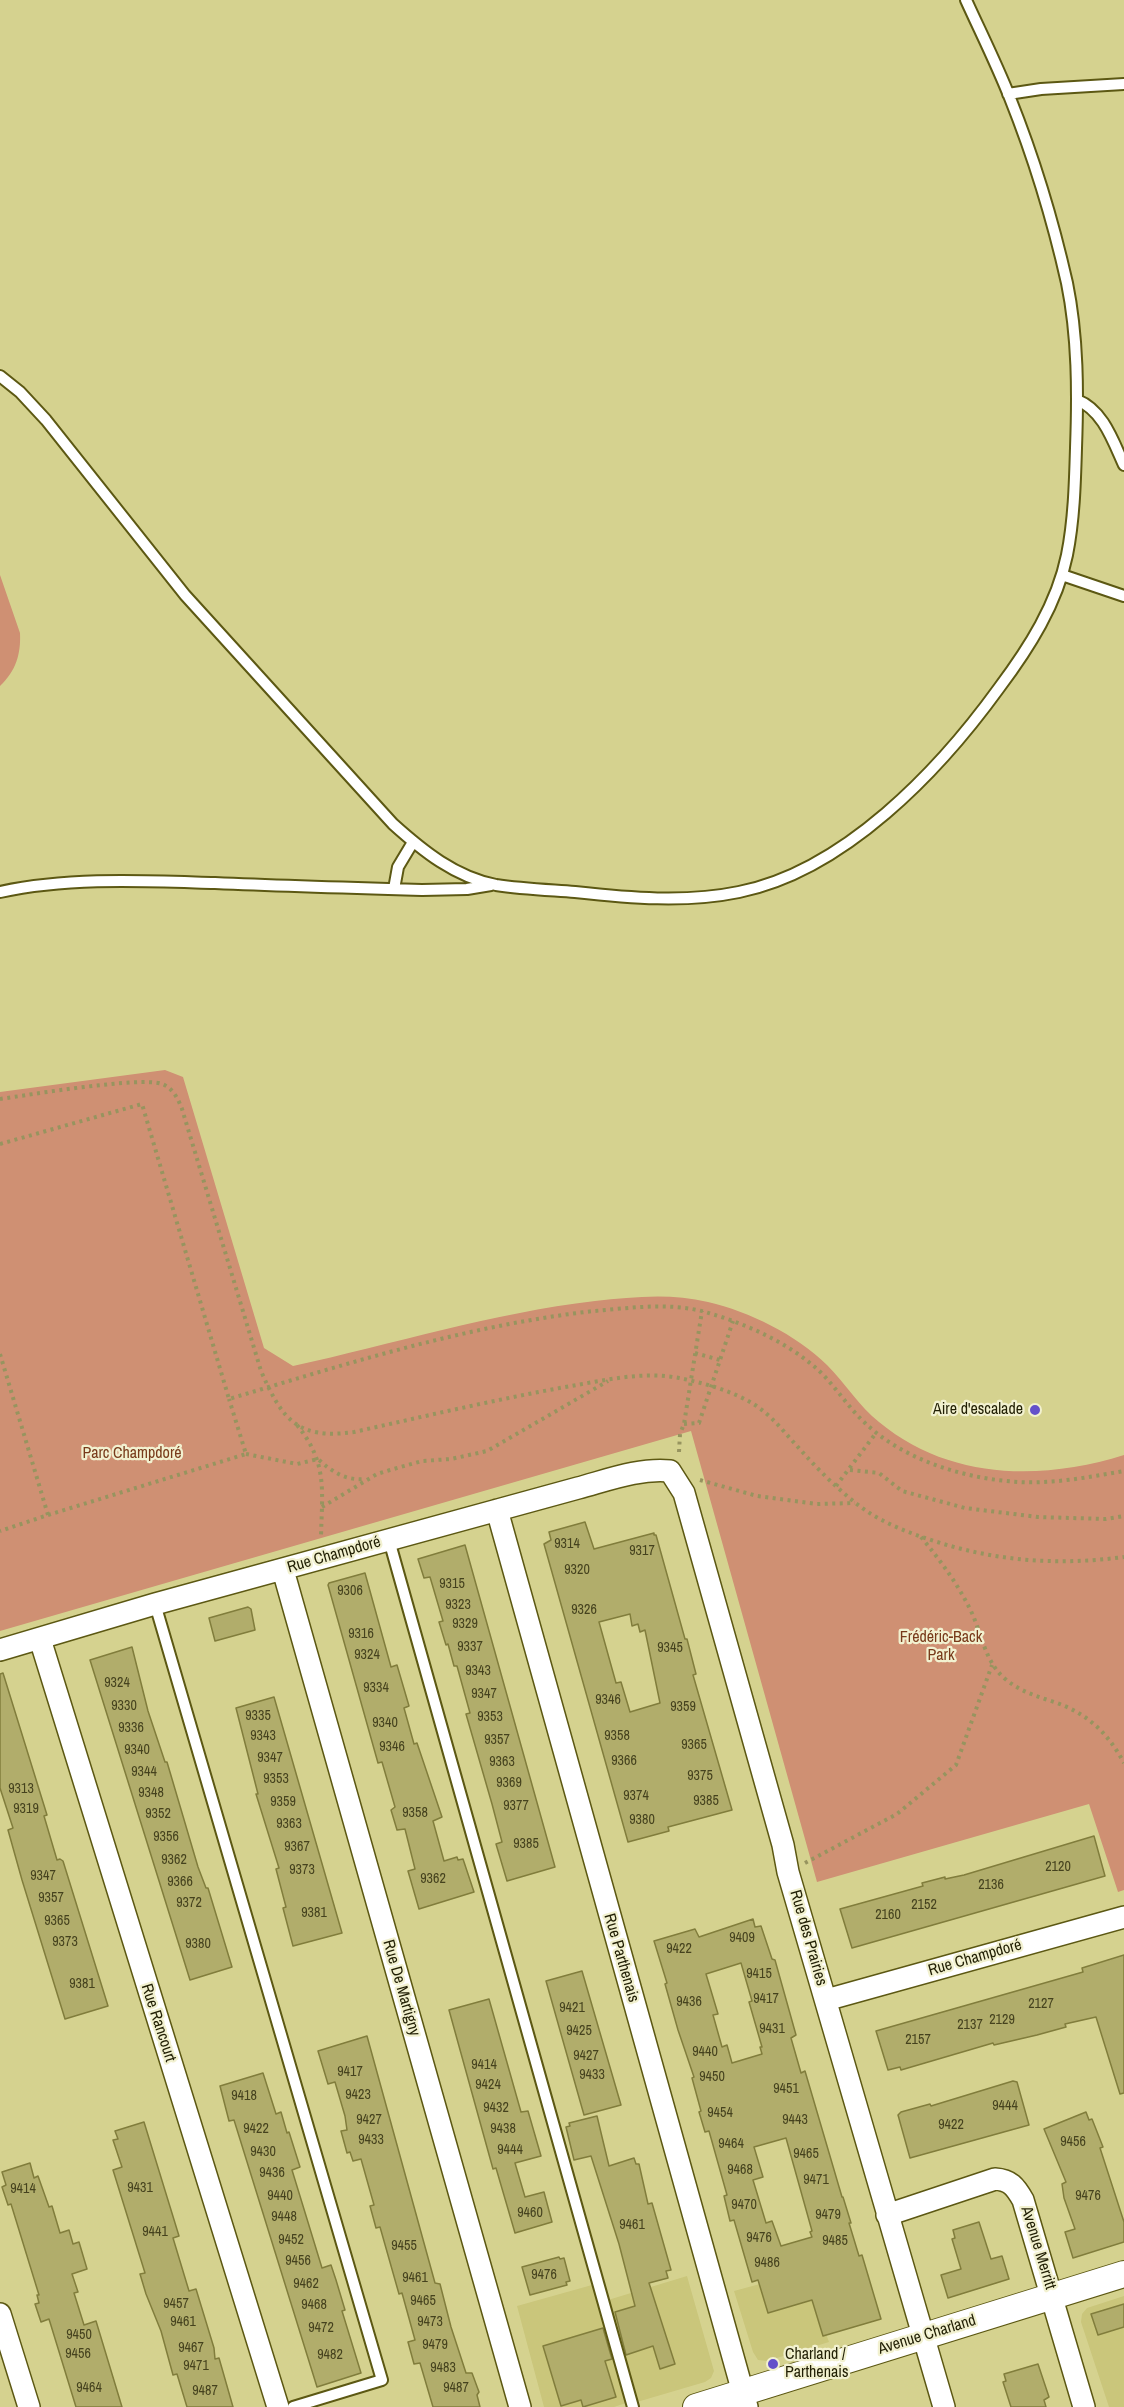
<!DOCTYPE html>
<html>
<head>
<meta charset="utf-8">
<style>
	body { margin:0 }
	canvas { display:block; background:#d5d28f }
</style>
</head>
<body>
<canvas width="1124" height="2407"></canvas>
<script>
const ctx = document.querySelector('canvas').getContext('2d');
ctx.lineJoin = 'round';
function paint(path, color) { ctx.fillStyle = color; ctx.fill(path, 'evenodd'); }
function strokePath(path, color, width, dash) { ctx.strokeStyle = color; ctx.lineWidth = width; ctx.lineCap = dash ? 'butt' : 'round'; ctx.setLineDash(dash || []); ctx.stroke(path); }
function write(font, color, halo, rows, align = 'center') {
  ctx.font = font + ' "Archivo Narrow",sans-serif'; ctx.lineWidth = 4.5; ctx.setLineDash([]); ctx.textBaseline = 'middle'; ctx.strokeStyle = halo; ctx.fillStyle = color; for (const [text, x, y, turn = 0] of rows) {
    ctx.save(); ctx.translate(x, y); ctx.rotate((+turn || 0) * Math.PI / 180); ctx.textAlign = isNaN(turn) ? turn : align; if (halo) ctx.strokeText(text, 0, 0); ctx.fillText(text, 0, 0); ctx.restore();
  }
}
const built = new Path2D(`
	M804,2272L829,2342L767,2361L758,2360L753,2352L734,2291Z
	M687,2276L714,2371L711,2378L705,2382L637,2402L608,2300Z
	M592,2285L626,2403L614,2407H544L517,2306Z
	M1124,2296V2407H1109L1081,2322L1082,2314L1087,2308Z`);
const green = new Path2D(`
	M0,575L20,633C21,654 16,671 0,686Z
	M165,1070L183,1077L264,1348L293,1366C394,1344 492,1313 595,1301C633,1297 670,1293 708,1302C750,1312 795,1334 827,1365C845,1383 859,1406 879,1422C949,1480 1041,1481 1124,1455V1890L1118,1892L1089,1804L817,1882L691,1431L0,1631V1092Z`);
const building = new Path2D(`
	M585,1522L594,1549L654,1533V1535H656L685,1639H687L696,1674L693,1675L732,1810L668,1827L669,1831L628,1842L544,1544L551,1540L549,1532ZM630,1614L632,1626L638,1624L640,1632L645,1630L660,1703L630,1712L621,1682L616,1683L599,1622Z
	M465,1545L555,1867L507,1881L496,1844L502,1842L492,1804L466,1714L470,1713L457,1666H454L448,1644L446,1645L439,1622L443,1621L430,1577L424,1578L418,1559Z
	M365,1573L391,1667L397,1665L409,1706L404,1708L414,1744L417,1743L442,1817L433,1821L444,1861L457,1857L458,1860L463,1859L474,1892L419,1909L408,1871L415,1869L405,1829L397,1830L391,1810L395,1807L382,1762L378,1763L328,1585L329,1583Z
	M248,1607L251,1609L255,1630L215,1641L209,1618Z
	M132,1647L148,1711L165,1762H167L198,1867L206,1888H208L232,1967L190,1980L90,1660Z
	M3,1673L47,1815L44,1816L57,1860L60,1859L63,1861L108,2006L65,2019L22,1880L8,1830L13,1828L0,1788V1674Z
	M274,1697L342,1933L293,1946L283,1908L286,1907L276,1869L279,1868L256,1794H258L236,1708Z
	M1094,1836L1105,1876L852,1948L840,1909L923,1886L922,1883L945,1877V1879L964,1875Z
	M753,1919L755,1927L761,1926L772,1959L775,1960L796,2035L791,2038L801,2073L805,2071L842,2197H843L851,2223H849L859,2256L862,2255L881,2319L823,2336L812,2300L768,2313L758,2280L752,2282L734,2220L730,2221L724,2196L727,2195L709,2131L705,2132L699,2112L701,2111L692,2078L694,2077L678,2030L665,1984L667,1983L654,1941L695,1929L699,1937ZM741,1963L752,2001L749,2002L762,2047H760L762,2054L732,2063L727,2045L722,2047L713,2015L718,2014L706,1974ZM786,2138L812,2231L810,2232L812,2237L781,2246L772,2221L766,2223L753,2180L763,2177L754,2147Z
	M1124,1955V2093L1120,2094L1096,2017L1065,2024L1066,2027L1037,2035L994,2045L993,2043L901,2070L900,2067L888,2070L876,2031L1083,1972L1082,1968Z
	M582,1971L621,2105L584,2115L546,1981Z
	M489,1999L521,2112L528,2111L541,2156L515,2163L525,2197L544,2192L552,2222L515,2233L496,2168L493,2169L449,2010Z
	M367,2036L435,2283L440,2284L451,2327L466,2373H472L479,2392L477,2395L480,2407H433L420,2363L414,2364L408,2342L415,2340L402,2293L399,2294L380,2227L376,2228L370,2206L374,2205L361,2159L353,2161L350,2152L347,2153L341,2131L347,2130L345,2116L335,2082L328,2084L318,2051Z
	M263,2073L276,2114L281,2112L287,2133L289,2132L300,2167L292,2170L322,2268L331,2265L336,2280L345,2310L342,2311L361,2373L317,2387L234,2120L229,2121L220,2086Z
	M1013,2081L1017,2082L1029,2125L910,2158L898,2115L901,2112L930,2104L931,2106Z
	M1086,2112L1089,2120L1092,2119L1103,2147L1100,2148L1124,2222V2242L1073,2258L1065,2232L1075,2229L1064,2198L1062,2184L1066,2182L1044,2129Z
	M597,2116L609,2166L634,2158L636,2164H639L648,2204L652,2203L671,2270L666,2271L668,2278L649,2283L675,2364L660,2369L653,2346L626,2355L615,2312L635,2306L619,2244L591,2156L574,2160L566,2127L570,2126L569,2123Z
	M144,2122L179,2236L173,2238L189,2291L196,2289L214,2348L215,2359L219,2358L233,2407H187L177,2374L173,2375L161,2331L146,2294L140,2274L145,2273L113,2170L122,2167L113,2140L118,2139L115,2131Z
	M30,2163L34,2178L38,2176L49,2207L52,2206L60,2233L69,2230L73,2244L79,2242L87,2269L72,2274L78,2292L74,2293L84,2325L96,2321L122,2407H76L49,2319L41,2322L35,2304L39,2303L37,2295H39L11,2204L8,2205L2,2187L6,2185L2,2172Z
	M979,2222L991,2259L1002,2256L1009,2279L948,2298L941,2275L961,2269L952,2239L955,2238L953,2230Z
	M559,2257L560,2259L564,2258L570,2281L566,2282L567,2285L530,2295L522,2267Z
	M1124,2304V2327L1098,2335L1091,2314Z
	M603,2328L612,2359L605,2361L616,2397L583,2407L581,2400L561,2406L543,2346Z
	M1038,2364L1049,2397L1044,2400L1046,2407H1011L1003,2382L1006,2381L1004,2374Z`);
const path = new Path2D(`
	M0,1099C28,1095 142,1076 162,1084C173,1088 178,1099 182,1109L261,1371C282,1419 297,1440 354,1432C426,1416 498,1399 571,1386C606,1380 644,1371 679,1378C704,1383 733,1391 755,1405C772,1416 784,1432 797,1446C814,1465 832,1484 852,1500C874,1519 901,1530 928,1539C993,1561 1056,1566 1124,1557
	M0,1144L142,1104L229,1399C349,1363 469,1325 594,1311C630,1308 670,1302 705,1312C744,1323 785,1341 816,1368C834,1384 847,1406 864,1422C903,1460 965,1479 1019,1482C1054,1484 1089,1477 1124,1471
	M695,1353L720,1360
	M0,1354L48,1515L0,1531
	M684,1424L699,1423L733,1321
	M297,1425C328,1463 322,1491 321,1537
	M679,1452L680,1434L684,1424L702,1311
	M246,1454L297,1464L318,1459C332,1472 346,1481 366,1479
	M850,1470L879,1473L902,1491L965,1508L1038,1517L1106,1519L1124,1516
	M700,1480L757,1496L817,1504L855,1503
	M836,1486L876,1433
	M322,1507L377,1474L390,1470L422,1461L451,1459L487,1451L608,1381
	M48,1515L246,1454L229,1399
	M921,1537C940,1560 957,1583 970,1609C982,1633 984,1660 1004,1678C1019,1691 1036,1696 1054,1702C1087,1713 1108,1733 1124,1763
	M805,1863L897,1814L956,1765L992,1665`);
const service = new Path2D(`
	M1008,94L1041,89L1124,84
	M0,376L20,392L46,420L185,595L393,824C423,851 455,877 496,885C522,889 549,890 575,892C629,898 686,903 739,892C844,871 939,771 999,688C1029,648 1057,604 1067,555C1074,520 1075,483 1076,448C1078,393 1078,337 1067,283C1053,221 1034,158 1010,98C997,65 981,33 966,0
	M1077,400C1103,410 1113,441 1124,465
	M1062,575L1124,596
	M394,889L398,867L413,842
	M0,892C70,877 144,881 215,883C284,886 353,888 422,890L467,889L491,885
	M389,1540L633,2407
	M155,1604L382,2380L293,2407`);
const minor = new Path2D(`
	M497,1510L747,2407
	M283,1570L520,2407
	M40,1639L278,2407
	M0,1650L155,1604L578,1488C608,1480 639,1468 670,1471L684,1493L783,1845L788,1872L944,2407
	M826,2000L1124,1917
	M887,2215L995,2179C1010,2180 1015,2186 1023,2200L1084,2407
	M0,2314L29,2407`);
const tertiary = new Path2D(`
	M696,2407L1124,2274`);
const markers = [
	[1035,1410,6,"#6451ca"],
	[773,2364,6,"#6451ca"]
];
const numberNames = [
	["9314",567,1544],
	["9317",642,1551],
	["9320",577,1570],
	["9315",452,1584],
	["9306",350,1591],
	["9323",458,1605],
	["9326",584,1610],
	["9329",465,1624],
	["9316",361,1634],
	["9337",470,1647],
	["9345",670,1648],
	["9324",367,1655],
	["9343",478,1671],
	["9324",117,1683],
	["9334",376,1688],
	["9347",484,1694],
	["9346",608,1700],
	["9330",124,1706],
	["9359",683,1707],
	["9335",258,1716],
	["9353",490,1717],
	["9340",385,1723],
	["9336",131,1728],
	["9343",263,1736],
	["9358",617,1736],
	["9357",497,1740],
	["9365",694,1745],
	["9346",392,1747],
	["9340",137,1750],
	["9347",270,1758],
	["9366",624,1761],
	["9363",502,1762],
	["9344",144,1772],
	["9375",700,1776],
	["9353",276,1779],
	["9369",509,1783],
	["9313",21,1789],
	["9348",151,1793],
	["9374",636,1796],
	["9385",706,1801],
	["9359",283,1802],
	["9377",516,1806],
	["9319",26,1809],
	["9358",415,1813],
	["9352",158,1814],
	["9380",642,1820],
	["9363",289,1824],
	["9356",166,1837],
	["9385",526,1844],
	["9367",297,1847],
	["9362",174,1860],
	["2120",1058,1867],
	["9373",302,1870],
	["9347",43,1876],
	["9362",433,1879],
	["9366",180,1882],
	["2136",991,1885],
	["9357",51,1898],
	["9372",189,1903],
	["2152",924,1905],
	["9381",314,1913],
	["2160",888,1915],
	["9365",57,1921],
	["9409",742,1938],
	["9373",65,1942],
	["9380",198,1944],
	["9422",679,1949],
	["9415",759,1974],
	["9381",82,1984],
	["9417",766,1999],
	["9436",689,2002],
	["2127",1041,2004],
	["9421",572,2008],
	["2129",1002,2020],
	["2137",970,2025],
	["9431",772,2029],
	["9425",579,2031],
	["2157",918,2040],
	["9440",705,2052],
	["9427",586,2056],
	["9414",484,2065],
	["9417",350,2072],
	["9433",592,2075],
	["9450",712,2077],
	["9424",488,2085],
	["9451",786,2089],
	["9423",358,2095],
	["9418",244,2096],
	["9444",1005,2106],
	["9432",496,2108],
	["9454",720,2113],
	["9427",369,2120],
	["9443",795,2120],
	["9422",951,2125],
	["9422",256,2129],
	["9438",503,2129],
	["9433",371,2140],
	["9456",1073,2142],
	["9464",731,2144],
	["9444",510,2150],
	["9430",263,2152],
	["9465",806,2154],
	["9468",740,2170],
	["9436",272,2173],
	["9471",816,2180],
	["9431",140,2188],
	["9414",23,2189],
	["9440",280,2196],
	["9476",1088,2196],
	["9470",744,2205],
	["9460",530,2213],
	["9479",828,2215],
	["9448",284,2217],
	["9461",632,2225],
	["9441",155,2232],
	["9476",759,2238],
	["9452",291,2240],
	["9485",835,2241],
	["9455",404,2246],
	["9456",298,2261],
	["9486",767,2263],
	["9476",544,2275],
	["9461",415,2278],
	["9462",306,2284],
	["9465",423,2301],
	["9457",176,2304],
	["9468",314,2305],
	["9461",183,2322],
	["9473",430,2322],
	["9472",321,2328],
	["9450",79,2335],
	["9479",435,2345],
	["9467",191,2348],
	["9456",78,2354],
	["9482",330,2355],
	["9471",196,2366],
	["9483",443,2368],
	["9464",89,2388],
	["9487",456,2388],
	["9487",205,2391]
];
const poiNames = [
	["Aire d'escalade",1023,1410],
	["Charland /",785,2355,"left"],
	["Parthenais",785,2373,"left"]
];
const parkNames = [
	["Parc Champdoré",132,1454],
	["Frédéric-Back",941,1638],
	["Park",941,1656]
];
const streetNames = [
	["Rue Champdoré",334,1555,-16],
	["Rue des Prairies",808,1938,74],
	["Rue Parthenais",621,1958,74],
	["Rue Champdoré",975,1958,-16],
	["Rue De Martigny",401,1988,74],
	["Rue Rancourt",158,2023,72],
	["Avenue Merritt",1038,2248,73],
	["Avenue Charland",927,2335,-17]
];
paint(built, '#cac67b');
paint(green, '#cf9073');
paint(building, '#b1ad6b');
strokePath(building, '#817d3c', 1.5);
strokePath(service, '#5c5813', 14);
strokePath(minor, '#5c5813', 24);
strokePath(tertiary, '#5c5813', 28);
strokePath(path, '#97945f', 4, [3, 4.5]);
strokePath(service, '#fff', 10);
strokePath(minor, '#fff', 21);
strokePath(tertiary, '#fff', 26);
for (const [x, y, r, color] of markers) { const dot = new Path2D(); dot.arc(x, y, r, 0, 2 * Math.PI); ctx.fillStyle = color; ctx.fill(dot); strokePath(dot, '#f2f1d0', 2); }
write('14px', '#45421e', null, numberNames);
write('16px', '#211f04', '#f2f1d0', poiNames, 'right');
write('16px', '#783a1a', '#f2f1d0', parkNames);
write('16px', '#211f04', '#f2f1d0', streetNames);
</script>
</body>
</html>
